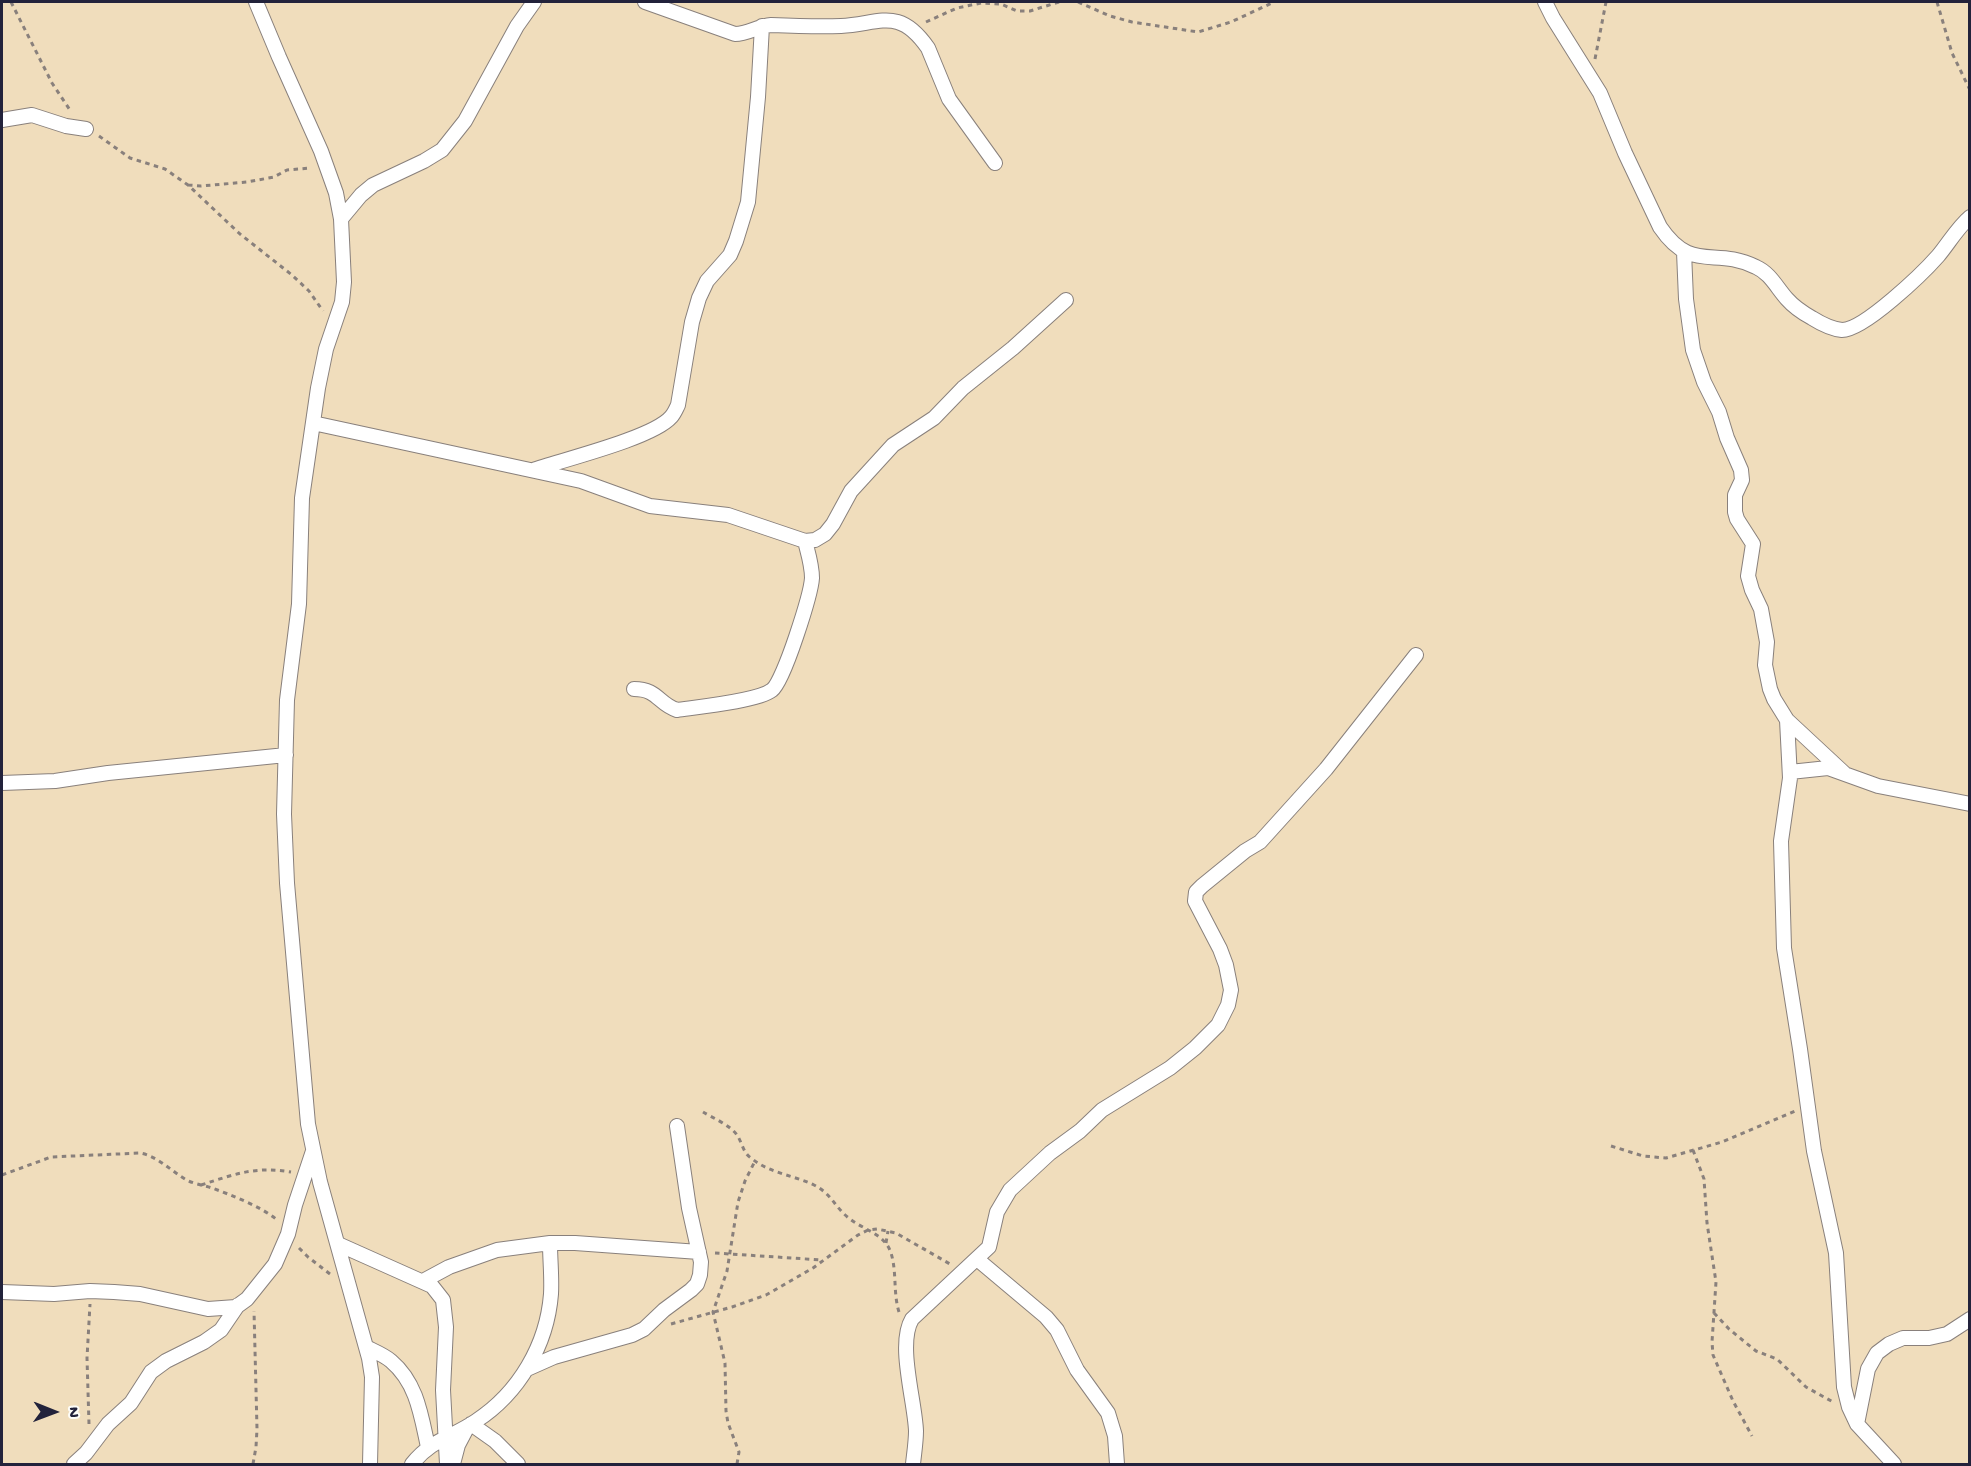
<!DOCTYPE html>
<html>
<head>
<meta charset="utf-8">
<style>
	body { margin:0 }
	#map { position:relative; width:1971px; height:1466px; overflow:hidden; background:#f0ddbc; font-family:"Gochi Hand",sans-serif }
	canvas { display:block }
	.frame { position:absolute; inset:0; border:3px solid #22223b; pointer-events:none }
	.north { position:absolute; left:24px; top:1382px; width:60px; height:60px; -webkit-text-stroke:4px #fdfcf7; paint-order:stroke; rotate:91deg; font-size:16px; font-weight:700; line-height:24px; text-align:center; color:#22223b }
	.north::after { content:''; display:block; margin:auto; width:21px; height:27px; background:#22223b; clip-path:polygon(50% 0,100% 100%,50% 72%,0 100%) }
</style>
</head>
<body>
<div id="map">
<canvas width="1971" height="1466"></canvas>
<div class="frame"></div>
<div class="north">N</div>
</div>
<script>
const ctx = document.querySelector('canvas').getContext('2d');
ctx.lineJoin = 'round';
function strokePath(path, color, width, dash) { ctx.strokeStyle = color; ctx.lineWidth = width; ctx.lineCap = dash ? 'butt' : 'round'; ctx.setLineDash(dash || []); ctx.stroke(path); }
const path = new Path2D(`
	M11,2L52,83L70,110
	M1078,2L1110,16L1132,22L1198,32L1231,22L1274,2
	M1937,2L1952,53L1970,90
	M926,22L957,8L981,3L1001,4L1017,11H1030L1059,2
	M1595,59L1606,2
	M99,136L130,158L165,169L188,185L240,234L292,275L309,291L323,311
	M188,185L201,186L247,182L274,177L287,170L311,168
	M703,1112C713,1118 730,1125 737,1135C742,1142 743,1153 751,1158C769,1173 793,1175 814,1185C832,1194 835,1208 850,1219C864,1230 885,1234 891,1253C897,1272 893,1293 899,1312
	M1611,1146L1643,1156L1666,1158L1722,1142L1795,1111
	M1693,1150L1704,1179L1707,1223L1716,1282L1712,1342L1713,1355L1733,1401L1752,1436
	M2,1175L51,1157L140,1153C157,1156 170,1170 185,1179C193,1184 203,1185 212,1188C231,1195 260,1206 276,1219
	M201,1185C235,1174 256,1166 291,1172
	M886,1243L888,1231
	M299,1248L308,1257L330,1274
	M715,1253L822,1260
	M1714,1313L1729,1329L1756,1351L1777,1359L1806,1387L1833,1402
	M671,1324L732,1307L766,1295L813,1268L858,1235L868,1230L877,1229L896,1233L950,1264
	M89,1424L87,1358L90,1304
	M253,1464L256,1447L257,1429L254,1311
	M737,1464L739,1452L728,1423L726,1411L725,1363L713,1312L727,1271L738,1202L745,1181L755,1161`);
const street = new Path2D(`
	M256,2L279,57L321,151L336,193L341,219L344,282L342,302L326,349L318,388L302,498L299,604L287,700L284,814L287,883L308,1124L320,1182L369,1358L372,1377L370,1464
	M645,2L735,34C748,34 758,26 771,25C794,26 817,27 841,26C880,24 899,6 928,48L949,99L995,163
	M1545,2L1553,18L1600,93L1625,153L1660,227C1692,274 1714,246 1756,267C1770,273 1777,288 1787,299C1794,307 1803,313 1812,318C1820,323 1832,329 1842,330C1864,330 1923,273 1938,256C1949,243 1957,228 1970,217
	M2,120L32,115L66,126L86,129
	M341,219L361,195L373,185L424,161L442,150L465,121L517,26L534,2
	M1684,252L1686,299L1693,350L1704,382L1719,412L1727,438L1741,470L1742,480L1735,495V512L1737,519L1753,544L1748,576L1752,590L1761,609L1767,642L1765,665L1770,689L1774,699L1787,720L1844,773
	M313,423L581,481L650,506L728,515L805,541L815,540L825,534L833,524L851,491L893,445L934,418L963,388L1013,348L1066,300
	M533,470C562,460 653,438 671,417C674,414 676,409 678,405L692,322L699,298L707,281L730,255L736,241L748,202L758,97L762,26
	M634,689C658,689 658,704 677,710C698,707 758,701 772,690C784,681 811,594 812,578C812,565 808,553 805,541
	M1787,720L1790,778L1781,841L1784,948L1800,1049L1814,1151L1836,1253L1844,1387L1849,1407L1857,1424L1894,1464
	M1790,772L1828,768L1878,786L1970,804
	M2,783L55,781L108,773L286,755
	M338,1244L432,1286L443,1300L446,1327L443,1390L447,1464
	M977,1259L1046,1317L1057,1330L1077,1370L1108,1413L1115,1436L1117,1464
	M423,1281L449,1267L497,1250L550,1243H575L699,1252
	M2,1292L54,1294L90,1291L114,1292L140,1294L208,1309L236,1307L247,1299L275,1264L288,1234L295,1205L313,1151
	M366,1347C374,1351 384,1355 391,1361C417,1383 421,1415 428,1447
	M527,1369L554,1357L632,1335L644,1329L664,1310L691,1290L697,1284L700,1275L701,1262L689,1208L677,1126
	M471,1424L495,1441L518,1464
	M1857,1424L1868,1369L1877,1353L1889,1344L1903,1338H1929L1947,1334L1970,1319
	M74,1464L86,1453L108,1424L131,1403L151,1372L166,1361L204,1342L221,1330L238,1305
	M412,1464C432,1439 451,1438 476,1421C519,1393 547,1345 551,1294C552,1277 550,1260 550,1243
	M453,1464L458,1445L468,1426
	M913,1464C914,1454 916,1442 916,1431C915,1401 897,1344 912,1319L989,1247L997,1212L1010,1190L1050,1153L1080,1131L1102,1110L1170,1068L1195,1048L1218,1025L1228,1005L1231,990L1226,965L1220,949L1195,901L1196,892L1202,886L1245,851L1260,842L1326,769L1416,655`);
strokePath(street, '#89807c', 16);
strokePath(path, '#89807c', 3, [4.5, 4.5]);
strokePath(street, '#fff', 14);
</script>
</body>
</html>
